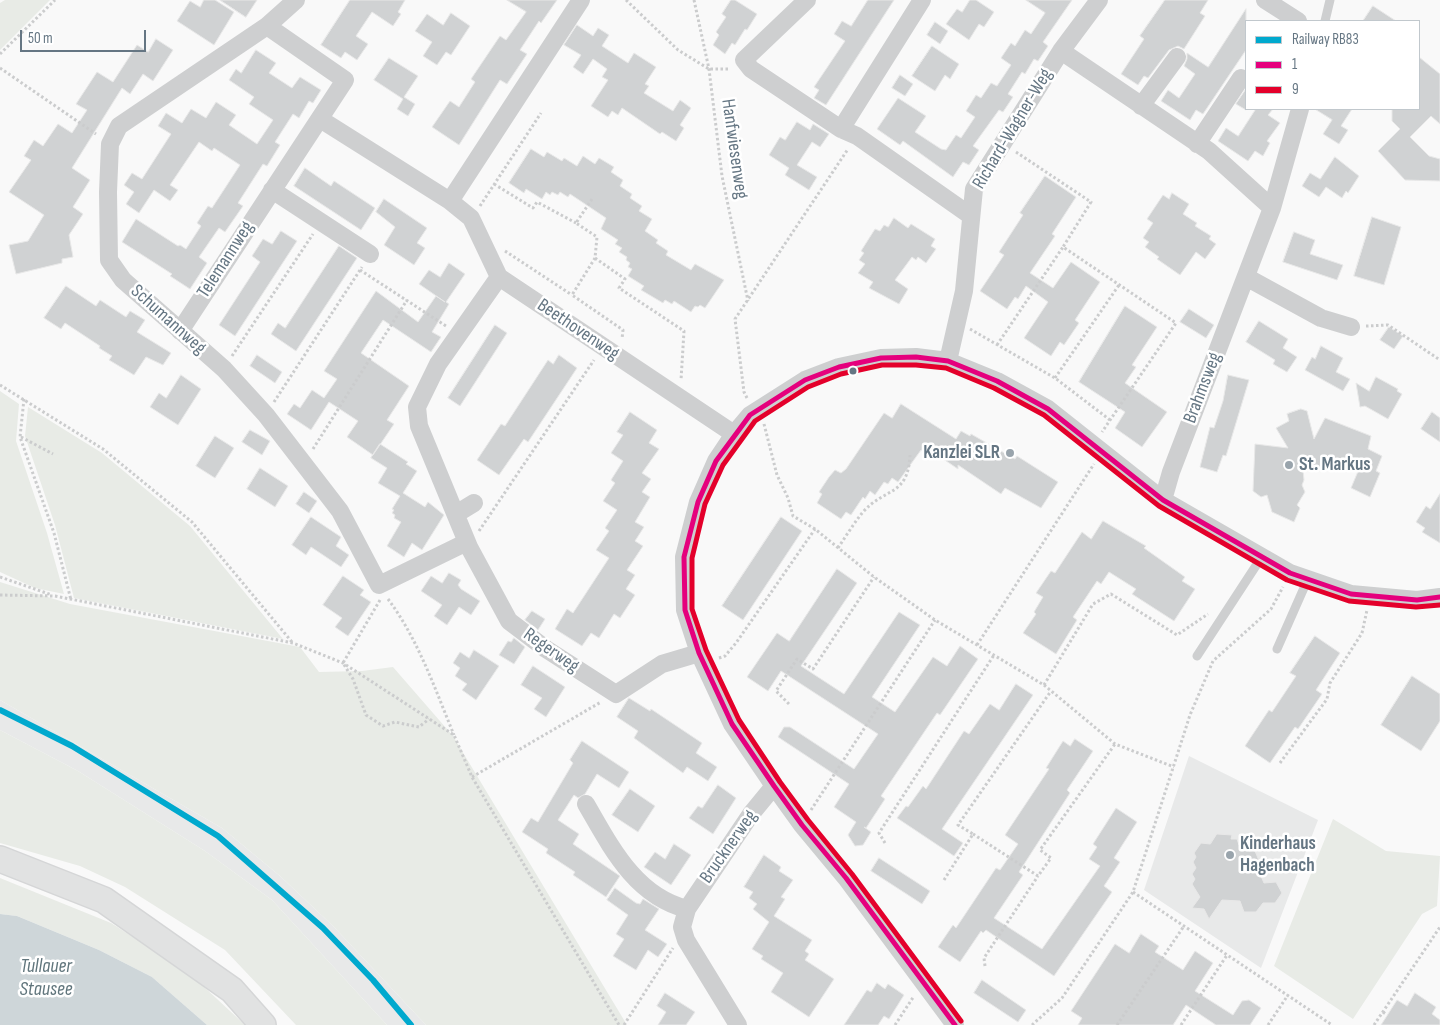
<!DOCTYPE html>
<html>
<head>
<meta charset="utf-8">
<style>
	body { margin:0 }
	#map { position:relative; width:1440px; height:1025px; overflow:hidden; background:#f9f9f9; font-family:"Sofia Sans Condensed",sans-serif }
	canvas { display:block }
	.legend { position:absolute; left:1245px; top:20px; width:175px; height:90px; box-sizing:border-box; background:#fff; border:1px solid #c1c8cd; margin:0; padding:6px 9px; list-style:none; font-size:15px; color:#657683 }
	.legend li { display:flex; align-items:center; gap:10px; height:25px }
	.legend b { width:25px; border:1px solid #c1c8cd }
	.scale { position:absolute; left:20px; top:30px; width:126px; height:22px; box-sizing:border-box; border:2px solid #657683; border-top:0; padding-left:6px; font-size:15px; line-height:18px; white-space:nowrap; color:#657683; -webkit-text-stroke:4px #fff; paint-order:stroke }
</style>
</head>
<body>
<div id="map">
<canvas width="1440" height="1025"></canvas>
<ul class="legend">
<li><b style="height:6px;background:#00a9ce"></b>Railway RB83</li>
<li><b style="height:6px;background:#e5007d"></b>1</li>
<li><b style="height:6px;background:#e4002b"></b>9</li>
</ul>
<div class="scale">50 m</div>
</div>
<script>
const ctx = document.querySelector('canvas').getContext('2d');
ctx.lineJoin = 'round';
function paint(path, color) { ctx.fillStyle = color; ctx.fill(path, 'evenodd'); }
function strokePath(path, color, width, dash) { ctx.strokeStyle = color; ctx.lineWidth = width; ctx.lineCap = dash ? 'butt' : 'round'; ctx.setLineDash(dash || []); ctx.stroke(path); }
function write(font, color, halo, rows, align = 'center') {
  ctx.font = font + ' "Sofia Sans Condensed",sans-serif'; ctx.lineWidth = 5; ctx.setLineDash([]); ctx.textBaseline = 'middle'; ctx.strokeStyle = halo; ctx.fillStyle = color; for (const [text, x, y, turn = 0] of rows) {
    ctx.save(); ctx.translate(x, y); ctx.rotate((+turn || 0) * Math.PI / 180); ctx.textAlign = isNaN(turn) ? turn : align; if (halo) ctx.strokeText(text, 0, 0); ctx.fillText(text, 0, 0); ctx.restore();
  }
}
const built = new Path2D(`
	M0,700L222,828L280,876L333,926L426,1025H387L272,900L205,851L78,771L0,730Z
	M1189,756L1318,820L1261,968L1144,890Z`);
const green = new Path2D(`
	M5,0H50L0,50V3Z
	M0,391L19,404L16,441L47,533L64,594L35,588L0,572Z
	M28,407L102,453L190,526L283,639L74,598L55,525L25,436Z
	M0,582L70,604L300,647L319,672L362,671L393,667L453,736L627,1025H426L333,926L280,876L222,828L0,700Z
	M0,730L78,771L205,851L272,900L387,1025H296L225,950L125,887L80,866L0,843Z
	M1333,819L1386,851L1440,856L1437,906L1422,914L1353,1019L1274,966Z
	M0,878L111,923L188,972L245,1025H207L152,977L99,950L17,916L0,914Z`);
const water = new Path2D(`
	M0,914L17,916L99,950L152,977L207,1025H0Z`);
const building = new Path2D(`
	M204,0H215L234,12L214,45L177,21L190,1L200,7Z
	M220,0H257L246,17Z
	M350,0H405L398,12L401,14L393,26L372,12L356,36L368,44L357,60L345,52L341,58L321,45Z
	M507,0H557L541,23L539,21L520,50L527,54L507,84L500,80L459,145L432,127L450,101L459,107L475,82L471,79L500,36L506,40L526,12Z
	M731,0H735L757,14L747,30L745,29L735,45L732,43L725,54L713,45L719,35L716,32L726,17L722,14Z
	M868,0H894L826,105L814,98L819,90L814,87L845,41L834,34L842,21L851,26Z
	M970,0H976L994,12L984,27L979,24L969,40L946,24L957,9L962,12Z
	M1026,0H1072L1043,42L1048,46L1038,61L1034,59L1025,74L1022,72L1008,94L1013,97L1003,112L999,110L973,146L979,150L969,165L963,162L953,177L903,141L900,145L877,129L898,98L926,116L915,132L941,149L946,150L956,135L961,138L975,117L966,111L976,95L981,98L991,83L997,86L1011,65L1001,58L1011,43L1015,46L1025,30L1031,34L1045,13Z
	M1165,0H1208L1200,13L1205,16L1184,49L1178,46L1169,50L1148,78L1144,76L1138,85L1121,74L1144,39L1140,36Z
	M1373,6L1396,21H1363Z
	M1246,9V50L1203,114L1196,110L1190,120L1161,101L1168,90L1179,98L1195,74L1184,66L1187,59V53L1208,67Z
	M451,13L470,26L451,55L446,52L437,65L423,56L432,42L415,31L427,14L443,25Z
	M935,22L948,31L940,44L927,35Z
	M577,25L593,36L598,28L609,35L602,46L628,63L634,53L656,67L645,84L649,86L644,93L673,111L680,100L691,108L680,125L684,128L676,141L662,132L660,134L622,108L618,115L612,111L608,117L591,106L608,80L602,77L607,69L593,59L583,74L573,67L581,55L564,45Z
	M156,39L173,50L153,81L143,74L130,94L122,88L72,168L90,180L73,207L83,214L69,235L73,257L62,259V263L16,274L9,245L28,241L44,215L9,192L31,160L24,156L34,140L43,146L58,124L72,133L87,110L76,104L97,72L113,82L137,45L148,52Z
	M932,46L959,64L950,79L945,75L935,91L912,76Z
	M256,50L276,63L269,73L292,88L300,77L321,90L313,103L309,101L299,118L293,114L275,142L280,145L267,166L263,164L238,203L243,206L225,232L219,228L199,257L207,263L190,289L170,276L172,274L122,242L136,219L178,246L180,245L186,249L201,226L197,223L208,206L212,208L240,165L214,148L212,151L199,142L170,185L178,190L170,201L154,190L139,213L126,204L134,192L124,185L132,173L142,179L171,134L158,126L166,113L182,123L191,109L206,118L216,102L236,115L229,125L257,144L273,120L249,104L254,97L229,80L236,69L241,73Z
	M1419,57L1440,74V124L1431,116L1410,137L1429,156L1440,159V181L1405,180L1378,151L1400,129L1392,121V109H1419Z
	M389,58L418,76L404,97L415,104L408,116L397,109L403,99L374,80Z
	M900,75L913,84L905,96L892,88Z
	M1246,89V110L1236,104Z
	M1256,109H1273L1268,115L1280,123L1267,141L1270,143L1263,156L1255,151L1248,161L1218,141L1226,128L1238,136Z
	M1315,109H1352L1341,126L1348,130L1339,144L1323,134L1332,120Z
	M797,122L810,130L813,124L829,134L820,147L812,142L797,165L817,177L809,190L785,175L789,168L769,155L780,137L785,140Z
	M531,149L544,157L547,152L562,161L564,158L577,166L583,156L595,164L599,158L614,167L611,172L623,180L620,186L632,194L630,198L642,206L639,211L652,219L645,231L658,240L656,243L668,251L666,255L691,270L695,264L724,280L705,308L700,305L698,307L695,306L691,312L674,301L672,304L665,300L663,303L641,290L644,286L628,276L632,269L628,267L630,263L626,260L627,257L619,252L622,248L615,244L618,240L601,229L606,218L570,194L568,197L560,192L558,195L552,192L550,195L546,192L542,199L526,189L524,193L509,183Z
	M1335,157L1359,176L1348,193L1346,191L1342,198L1326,187L1319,197L1302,186L1310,173L1320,179Z
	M305,168L331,186L334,181L375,208L361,230L294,186Z
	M1045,176L1076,197L1052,234L1055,236L1030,273L1053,288L1071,262L1100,282L1075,320L1079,323L1064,345L1060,342L1051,356L1024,338L1048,302L1026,286L1018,299L1015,297L1007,309L980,291L1004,255L999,252L1023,215L1020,213Z
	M1172,193L1189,204L1183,214L1197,223L1195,226L1211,236L1209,239L1216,244L1205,259L1196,252L1180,275L1157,259L1159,257L1145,247L1149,242L1143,238L1153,223L1147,219L1163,195L1169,199Z
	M384,199L427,228L417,243L425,248L414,265L384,245L395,227L376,212Z
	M1372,217L1401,227L1384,285L1354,276Z
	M894,218L908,228L911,224L935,239L931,246L936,249L926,263L918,257L916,260L912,257L895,280L908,289L899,304L869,288L873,282L858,273L865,264L859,260L864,253L861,251L875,229L880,231L884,225L888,227Z
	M281,231L297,241L235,336L219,325L260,262L252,256L263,239L272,244Z
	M1294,232L1315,240L1310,254L1343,265L1337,280L1283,262Z
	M339,246L357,258L296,351L271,334L278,323L285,328Z
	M449,263L465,274L446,302L449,304L432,332L441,337L431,352L383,320L361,353L409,386L387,420L394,424L373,455L347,437L358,421L329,402L311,430L287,414L294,404L300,408L312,390L324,398L337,379L324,371L376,291L418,322L436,296L445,302L419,284L429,270L440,277Z
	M66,286L96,306L100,300L126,317L130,311L145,320L137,332L171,353L163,365L146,357L134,375L109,360L112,356L99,348L100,346L65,323L61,329L44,318Z
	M1125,306L1157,327L1132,365L1136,367L1125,383L1167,412L1142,447L1115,428L1125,412L1079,382Z
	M1189,309L1214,325L1206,338L1180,322Z
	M1259,321L1288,339L1283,348L1297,357L1287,372L1273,364L1275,360L1246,342Z
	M495,325L507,333L460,406L448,398Z
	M1389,327L1403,336L1394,349L1380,340Z
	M1321,346L1343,358L1336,372L1350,379L1343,391L1305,370L1312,357L1315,359Z
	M257,355L282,372L275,383L250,366Z
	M559,355L577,368L528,442L524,439L499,475L477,460L501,424L505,426L548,360L553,364Z
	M181,375L201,389L178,425L150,407L159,393L166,398Z
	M1228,375L1249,380L1226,456L1223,455L1217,472L1200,467L1210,427L1214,428L1223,401Z
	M1376,377L1398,389L1397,391L1402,394L1388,419L1365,406L1360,407L1356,383L1369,391Z
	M901,404L956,439L961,431L970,436L971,434L1015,459L1017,456L1058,482L1041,508L1005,488L1001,494L958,465V469L930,450L928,454L921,450L898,482L892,478L888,484L884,482L875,495L870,491L865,499L863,497L851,515L846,512L841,519L817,503L822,494L819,492L829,477L835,470L841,473L846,469L884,413L892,418Z
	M1301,409L1307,411L1314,439L1325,418L1371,436L1368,449L1382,456L1376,471L1380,473L1370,497L1351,488L1359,469L1328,457L1322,468L1303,470L1304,480L1302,485L1305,492L1297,505L1300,508L1294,522L1272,512L1267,495L1261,497L1253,491L1255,444L1288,448L1276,428L1289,421L1287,414Z
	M630,412L657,430L649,443L659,449L642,473L651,479L642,492L650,497L635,522L644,527L635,541L643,546L627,570L635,575L626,589L635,595L620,618L614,614L599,638L591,633L582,646L555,629L567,609L573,613L609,558L596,550L609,531L605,528L617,510L603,501L615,483L611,480L623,461L611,453L623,435L617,432Z
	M1432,412L1440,418V442L1421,429Z
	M250,430L270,441L262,455L242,442Z
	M215,436L234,448L215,478L196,466Z
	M380,444L408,462L406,464L417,471L403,493L425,507L428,502L444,515L422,550L412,543L404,557L387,546L401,522L394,518L395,515L392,513L394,510L392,509L400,496L378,483L387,468L371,458Z
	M260,468L288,486L275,507L247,489Z
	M304,492L317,501L309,513L296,504Z
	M1440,494V543L1422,532L1425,528L1416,522L1426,506L1430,509Z
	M311,517L341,537L336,546L349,555L341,567L311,547L306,555L292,545Z
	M781,517L802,531L743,620L722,606Z
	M1103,521L1146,546L1144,548L1185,577L1182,581L1195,589L1174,621L1132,594L1136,589L1109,572L1101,584L1097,581L1073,617L1077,620L1056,654L1023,633L1036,614L1034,612L1043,597L1036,593L1051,571L1055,573L1082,532L1091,539Z
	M837,569L857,583L801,666L844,694L899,612L920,625L872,697L895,712L933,657L947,666L960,646L978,659L940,715L937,713L881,796L885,799L866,828L864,827L871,832L863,845L855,846L848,835L856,822L834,807L849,784L778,737L784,727H790L854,769L878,734L781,671L768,691L747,677L777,633L789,641Z
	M449,573L461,580L458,585L461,589L480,601L471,615L459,607L447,625L434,616L442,605L421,591L431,576L442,583Z
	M343,576L364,590L360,595L371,602L348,636L335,627L342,618L323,605Z
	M532,611L545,619L538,630L525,620Z
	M1315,636L1340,653L1316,690L1322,694L1298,729L1295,727L1270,763L1245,746L1269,710L1272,712L1296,676L1290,673Z
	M514,638L525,647L514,664L499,655L508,641L511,642Z
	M474,650L499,666L476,700L462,690L467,684L455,676L460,668L453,663L460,652L469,658Z
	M533,666L565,687L546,717L534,709L542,698L521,685Z
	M1412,676L1440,694V721L1421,751L1381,725Z
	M1016,684L1033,695L942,829L963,843L954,856L897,818L906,806L908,807L923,786L926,789L964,731L969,734L990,704L999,710Z
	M629,698L650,711L651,709L702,743L696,753L717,767L708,781L687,767L683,773L634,738L638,731L617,717Z
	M1075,739L1093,751L1067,790L1070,793L1019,872L1023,875L994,918L1042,949L1100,866L1089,859L1097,847L1093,844L1116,808L1137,822L1114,858L1120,862L1104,886L1112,892L1054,976L986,930L983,933L981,931L960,962L938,947L953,925L956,928L996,868L1000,870L1018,844L1005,835L1049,769L1046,768L1063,741L1070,746Z
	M582,741L629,772L619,788L597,774L585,794L578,798L574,795L558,820L579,834L573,844L620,876L606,897L573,875L575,872L546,853L548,849L522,832L531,818L538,822L573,763L570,760Z
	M718,785L736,798L713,834L689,818L698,806L702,808Z
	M630,789L655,806L638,832L612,815Z
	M1217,834L1232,835L1231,839H1237L1239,845L1246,846L1248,850L1255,851L1260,863L1257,867L1264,883L1276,882L1282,893L1275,903H1263L1256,912H1244L1240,901L1222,900L1209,919L1204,909L1192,908L1200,897L1192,884L1195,879L1192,874L1196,868L1193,862L1196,857L1194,853L1201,843L1210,844Z
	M674,844L691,855L671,885L644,867L655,852L665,859Z
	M764,855L781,867L779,871L793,880L781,897L785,899L774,916L812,940L805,951L809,954L805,960L834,979L809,1017L771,992L783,973L761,959L763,956L752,949L769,922L753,909L757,904L749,898L753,892L744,887Z
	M879,858L930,891L922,904L871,871Z
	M615,888L636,903L640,904L643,899L659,909L645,930L667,944L658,957L648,950L636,970L613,956L624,939L616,934L628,915L607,900Z
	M1141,934L1159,946L1155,952L1183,970L1195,951L1213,963L1195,991L1233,1015L1242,1001L1249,1000L1261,1008L1250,1025H1216L1186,1005L1173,1025H1078L1082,1018L1071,1011L1115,944L1129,953Z
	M982,980L1026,1010L1018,1022L974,993Z
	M877,983L885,989L888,984L904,995L889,1019L884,1016L878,1025H844L867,990L871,992Z
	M665,993L695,1012L686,1025H658L666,1012L657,1006Z
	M1415,993L1436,1007L1432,1014L1440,1020V1025H1381L1397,1000L1407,1006Z`);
const path = new Path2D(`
	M626,0L678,50L709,69H730
	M694,0L709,69L722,176L748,301
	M0,54L55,0
	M0,68L96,134
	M1016,152L1091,202L1063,247L1176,323L1102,432
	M494,184L533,208L537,202L576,223
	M592,199L576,223L597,237L595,258L572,295L623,330L622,339
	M480,206L541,113
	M505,251L572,295
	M595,258L625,279L619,288L684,331L681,380
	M360,270L446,326
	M1366,326L1388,325L1440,360
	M970,329L1055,378L1110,420
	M997,345L1063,247
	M232,356L313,234
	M1055,378L1119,285
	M0,385L103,449L192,522L292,642
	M747,398L744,392L735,319L848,149
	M24,399L20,437L54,533L71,600
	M274,402L362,267
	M764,424L777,475L788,498L793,516L815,529L874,577L935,620L1044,685L1115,744L1174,767
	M21,437L53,454
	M313,449L407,300
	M479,531L594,360
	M838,548C846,536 854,523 863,512C885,487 908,497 910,455
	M0,577L52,595
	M0,595L55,596L293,643L343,663L454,735L472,777L619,1025
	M388,599C418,639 435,689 454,735
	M380,600L343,663L353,679L366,715L383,726L395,722L419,727L429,719
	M977,645L1094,464
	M719,658L725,656L736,643L815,529
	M1044,685L1093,604L1111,594L1177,635L1208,614
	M789,704L776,691L797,659L813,669L874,577
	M1280,763L1327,699L1330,683L1362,633L1367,610
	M472,777L601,702
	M811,810L935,620
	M973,834L1038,876L1051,858L1040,850L1115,744
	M885,843L879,833L994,655
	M944,880L973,834L958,825L1051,691
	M1133,892L1332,1025
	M985,966L984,958L1038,876
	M1383,1012L1387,1015
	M624,1025L673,948
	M895,1025L914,996
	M1032,1025L1062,998L1133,892L1190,715L1213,661L1271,609L1283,587
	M1117,1025L1184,926
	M1181,1025L1227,955
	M1268,1025L1288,995
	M1374,1025L1440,927`);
const lane = new Path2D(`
	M1325,21L1330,0
	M1277,649L1307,581
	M1197,656L1261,558`);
const street = new Path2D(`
	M296,0L267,26L119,126L110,144L108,192L109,260L123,280L224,369L266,415L340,511L379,585L467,542
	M807,0L744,60L751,69L841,129
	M922,0L841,129L857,136L971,216
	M1265,0L1298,21
	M1061,51L1209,151L1272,208
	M1141,106L1177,57
	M320,119L450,201L471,218L499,277L734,434
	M1197,144L1241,78
	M272,190L370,254
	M450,201L581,0
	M499,277L438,364L417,407L419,426L469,547L509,621L546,649L616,694L662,664L699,653
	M1246,277L1321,318L1351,327
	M180,331L345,80L267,26
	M948,361L964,291L974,189L1061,51L1099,0
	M1163,500L1171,472L1272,208L1300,109
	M456,514L474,503
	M586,804C611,847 635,896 687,909
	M738,1025L686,940L682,927L687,909L751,814L774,786
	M955,1025L846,878L802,825L774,786L732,724L699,653L685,610L684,557L698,502L716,461L734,434L750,415L805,380L839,367L881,358L916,357L948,361L997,381L1048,409L1163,500L1290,573L1351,594L1417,600L1440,597`);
const secondary = new Path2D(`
	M0,859L104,900L232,990L263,1025`);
const bus1 = new Path2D(`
	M955,1025L846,878L802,825L774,786L732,724L699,653L685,610L684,557L698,502L716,461L750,415L805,380L839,367L881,358L916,357L948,361L997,381L1048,409L1163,500L1290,573L1351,594L1417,600L1440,597`);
const bus2 = new Path2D(`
	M961,1021L852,874L808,820L780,782L739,720L706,650L692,609V558L705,504L723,465L755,421L808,387L841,374L882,365H916L946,368L994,388L1044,415L1159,506L1287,580L1349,601L1416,607L1440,605`);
const rail1 = new Path2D(`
	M0,710L72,746L218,836L323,928L373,980L411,1025`);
const markers = [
	[853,371,4.5,"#657683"],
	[1010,453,5,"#99a4ac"],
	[1289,465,5,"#99a4ac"],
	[1230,855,5,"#99a4ac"]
];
const streetNames = [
	["Richard-Wagner-Weg",1013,129,-59],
	["Hanfwiesenweg",734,149,82],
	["Telemannweg",226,260,-57],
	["Schumannweg",168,320,42],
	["Beethovenweg",578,330,34],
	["Brahmsweg",1203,388,-69],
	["Regerweg",551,651,35],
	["Brucknerweg",729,847,-55]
];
const poiNames = [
	["Kanzlei SLR",1000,453,"right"],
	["St. Markus",1299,465],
	["Kinderhaus",1240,844],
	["Hagenbach",1240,866]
];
const waterNames = [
	["Tullauer",46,967],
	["Stausee",46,990]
];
paint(built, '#e8e9e9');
paint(green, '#e8ebe6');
paint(water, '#ced6d9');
paint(building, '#d0d2d3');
strokePath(building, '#e8e8e8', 1);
strokePath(secondary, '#d5d6d7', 28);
strokePath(path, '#cbcccd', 3, [2.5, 2.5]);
strokePath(lane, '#cecfd0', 9);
strokePath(street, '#cecfd0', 18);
strokePath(secondary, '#e1e2e2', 25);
strokePath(bus1, '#e5007d', 5);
strokePath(bus2, '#e4002b', 5);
strokePath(rail1, '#00a9ce', 6);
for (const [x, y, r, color] of markers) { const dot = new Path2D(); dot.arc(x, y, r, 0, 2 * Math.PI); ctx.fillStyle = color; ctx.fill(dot); strokePath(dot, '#fff', 2); }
write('19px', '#657683', '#fff', streetNames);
write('bold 19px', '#657683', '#fff', poiNames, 'left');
write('italic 20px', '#60757c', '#fff', waterNames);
</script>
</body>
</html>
